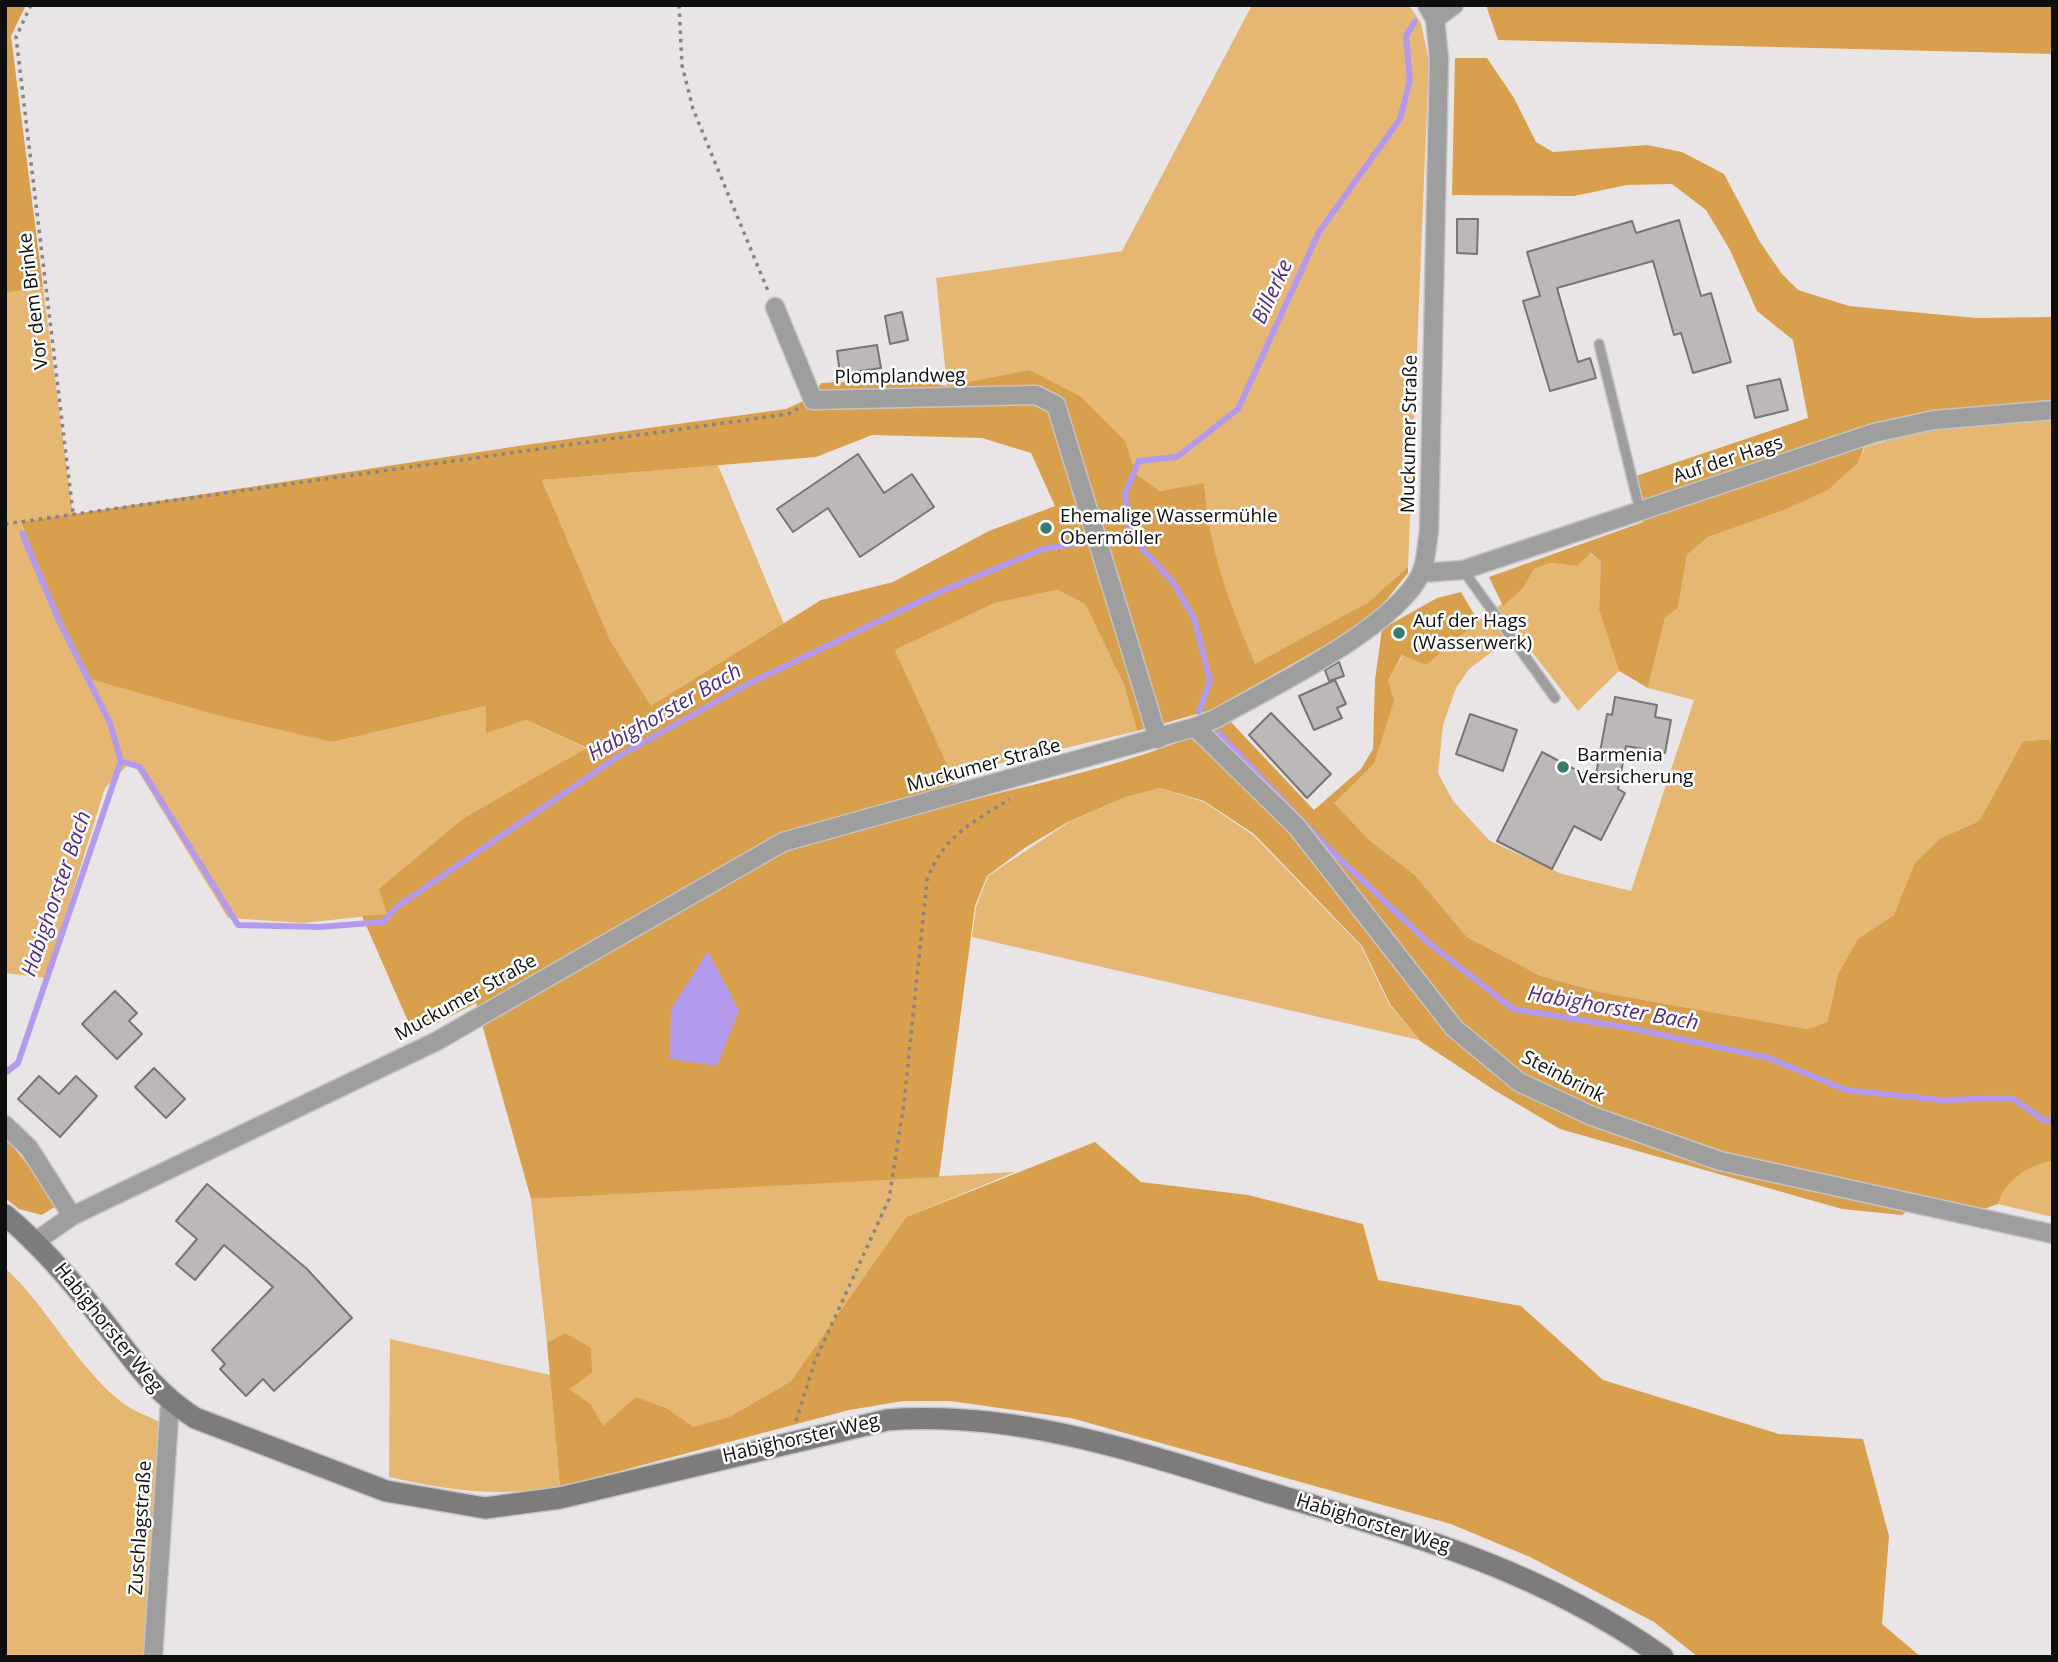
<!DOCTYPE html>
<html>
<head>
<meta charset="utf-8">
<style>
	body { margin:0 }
	#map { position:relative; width:2058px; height:1662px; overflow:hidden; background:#e9e5e6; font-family:"Open Sans",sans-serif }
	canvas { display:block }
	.frame { position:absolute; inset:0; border:7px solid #0f0e0e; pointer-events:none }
</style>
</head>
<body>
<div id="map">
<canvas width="2058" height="1662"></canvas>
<div class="frame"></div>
</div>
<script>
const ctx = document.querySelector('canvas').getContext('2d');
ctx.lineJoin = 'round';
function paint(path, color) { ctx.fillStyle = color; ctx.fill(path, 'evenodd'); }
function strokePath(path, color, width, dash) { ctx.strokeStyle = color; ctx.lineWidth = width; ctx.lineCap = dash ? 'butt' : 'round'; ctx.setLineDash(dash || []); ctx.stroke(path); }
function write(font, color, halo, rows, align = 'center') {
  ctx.font = font + ' "Open Sans",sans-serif'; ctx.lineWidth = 5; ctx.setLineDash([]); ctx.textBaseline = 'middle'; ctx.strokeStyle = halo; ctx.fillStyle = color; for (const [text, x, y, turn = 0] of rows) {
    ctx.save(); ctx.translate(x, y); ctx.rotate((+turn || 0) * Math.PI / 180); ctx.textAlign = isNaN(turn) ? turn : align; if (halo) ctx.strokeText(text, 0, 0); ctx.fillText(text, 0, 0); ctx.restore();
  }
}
const green = new Path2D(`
	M1252,5H1409L1421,23L1429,61L1408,567L1367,603L1255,665C1229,601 1210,553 1204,484L1160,491L1136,474L1126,442L1029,370L947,386L936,278L1122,251Z
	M43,287L73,515L21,523L60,622L90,679L333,742L486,706V732L526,720L588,749L464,818L388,914L303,923L228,918L132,761L105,788L46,978L5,973V293Z
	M2053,418V739L2023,741L1979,821L1941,838L1894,915L1859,939L1838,974L1827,1022L1807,1029L1600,992L1541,976L1467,937L1415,875L1369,840L1333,803L1374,764L1388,681L1403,655L1426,665C1443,650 1460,634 1478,621C1501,604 1519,595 1534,569L1550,563L1577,566L1590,553L1601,562L1599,610L1619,671L1578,711L1517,633L1469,669L1456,688L1443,725L1438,773L1453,801L1490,841L1562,874L1631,891L1694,700L1648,688L1665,618L1678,608L1687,555L1708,537L1782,511L1827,490L1858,463L1865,447L1931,429Z
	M718,465L784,624L651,707L610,640L542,480Z
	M1057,590L1085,604L1124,685L1137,731L951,775L895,650L995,603Z
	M1160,788L1204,802L1253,835L1361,946L1389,1004L1419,1040L972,937L976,907L988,876L1069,822L1126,797Z
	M2053,1161V1217L1998,1204C2006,1179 2029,1165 2053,1161Z
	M1015,1172L906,1217L791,1381L729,1417L693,1428L668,1409L603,1427L591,1404L568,1389L565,1333L547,1343L531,1199Z
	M5,1268C48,1307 73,1362 119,1400C130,1410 148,1416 162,1423L146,1657H5Z
	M390,1339L550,1375L560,1487C497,1497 451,1491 389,1477Z`);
const forest = new Path2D(`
	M5,5H26L11,36L43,287L5,293Z
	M1486,5H2053V54L1498,40Z
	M1455,58H1487L1514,98L1536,142L1553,152L1647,145L1682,152L1724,174L1760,242L1782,274L1798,290L1849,306L1976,318L2053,317V401L1930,412L1872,426L1858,463L1828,490L1782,511L1708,537L1687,555L1678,608L1665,618L1648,688L1619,671L1599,610L1601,562L1591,553L1577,566L1550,563L1534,569L1523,588L1503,606L1489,577L1643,522L1630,478L1808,418L1793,340L1757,311L1730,250L1706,210L1672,184L1627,185L1574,196L1452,195Z
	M1029,370L1080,396L1126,442L1136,474L1160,491L1204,483C1210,553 1229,601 1255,664L1367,603L1408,567V573L1376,613L1338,638L1211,710L1137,731L1124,685L1085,604L1057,590L995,603L895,650L964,802C1052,779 1147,762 1228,719L1314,810L1361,769L1373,749L1375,680L1382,629L1437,598L1461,592L1478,621L1426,665L1402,655L1388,681L1394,701L1374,764L1334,803L1369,840L1415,875L1467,937L1541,976L1600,992L1807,1029L1827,1022L1838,974L1858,939L1894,915L1915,863L1941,838L1979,821L2023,741L2053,739V1161C2029,1165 2006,1179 1998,1204L1969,1214L1919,1202L1902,1215L1842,1209L1560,1129L1494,1090L1420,1041L1390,1004L1362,946L1254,834L1204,801L1160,788L1126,797L1068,822L1026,847L987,876L975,906L939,1177L531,1199L476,1003L414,1035L362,916L387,914L379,889L464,818L587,748L526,720L486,733V706L333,742L221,716L90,679L60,622L21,522L525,445L786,409L812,397L821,383L907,379L947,386ZM872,435L982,438L1031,453L1055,506L989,531L893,582L821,600L651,706L610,640L542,480L816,457Z
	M5,1137L53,1195L56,1206L42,1215L19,1209L5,1198Z
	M1095,1142L1141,1182L1248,1195L1363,1224L1378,1280L1521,1306L1603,1380L1779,1434L1863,1439L1889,1536L1882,1624L1921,1657H1698L1654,1622L1530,1557L1451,1524L1071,1418L950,1401H903L849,1410L560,1487L547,1343L565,1333L591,1348L592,1373L569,1389L591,1404L603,1426L636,1397L668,1409L693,1427L729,1417L791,1381L906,1217Z`);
const water = new Path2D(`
	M708,951L739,1011L717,1066L670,1059L671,1009Z`);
const stream = new Path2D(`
	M22,533L59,621L110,723L121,761
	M1130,535L1125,494L1139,461L1177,457L1238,409L1319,232L1400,119L1410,80L1406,36L1415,21
	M1219,733L1325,845L1430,944L1513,1009L1630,1028L1769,1058L1846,1090L1941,1100L2012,1098L2045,1121L2053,1119
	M5,1073L18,1063L121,761L140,767L238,925L319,927L383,922L398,906L619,756L750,683L944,590L1043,549L1130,535L1172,581L1194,618L1210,680L1199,712`);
const building = new Path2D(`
	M1457,219H1478L1477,254L1457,253Z
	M1679,220L1701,296L1711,293L1731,362L1693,373L1681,333L1674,335L1653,261L1557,288L1578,362L1590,358L1596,378L1550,391L1523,301L1540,296L1527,252L1632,221L1636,233Z
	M902,312L908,340L890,344L885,316Z
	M877,345L881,368L840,374L837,351Z
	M1780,379L1788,410L1755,418L1747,386Z
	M858,454L884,493L912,474L934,507L860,557L828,508L793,532L777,509Z
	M1339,662L1344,676L1329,681L1325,670Z
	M1335,680L1346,704L1337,708L1342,718L1314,730L1299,696Z
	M1615,697L1657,705L1655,717L1671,720L1665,753L1626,746L1618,789L1625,793L1601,840L1574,826L1552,869L1497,841L1542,752L1595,780L1607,714L1612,715Z
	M1271,713L1331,774L1307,798L1249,735Z
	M1470,714L1517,730L1503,771L1456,754Z
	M115,991L137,1013L129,1021L142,1034L117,1059L82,1024Z
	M154,1068L185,1099L166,1118L135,1087Z
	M39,1076L59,1094L76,1076L97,1096L60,1137L18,1099Z
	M207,1184L307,1269L352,1318L274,1391L263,1379L246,1396L220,1369L225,1364L212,1350L273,1287L224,1245L195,1280L176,1264L197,1239L176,1221Z`);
const path = new Path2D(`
	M31,5L16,37L73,513
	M679,5L682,65L693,109L768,291
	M5,524L788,414L799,408
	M796,1421L815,1361L889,1199L904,1103L927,880C943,836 972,823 1010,799`);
const lane = new Path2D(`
	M1599,344L1640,511
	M1463,570L1555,698`);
const street = new Path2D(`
	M1435,19L1454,5
	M775,307L813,400L1036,395L1056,405L1158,739
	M1421,573L1463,570L1874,433L1934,420L2053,410
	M1195,727L1297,827L1454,1028L1519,1082L1592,1116L1720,1161L2053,1234
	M5,1125L29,1148L72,1216
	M36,1241L72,1216L437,1041L783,842L1195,727L1215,719C1271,687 1392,630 1421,574C1426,562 1427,544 1429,531L1439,58L1435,19L1427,5
	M153,1657L170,1402`);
const secondary = new Path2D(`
	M5,1215C41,1245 71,1280 100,1317C132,1357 150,1389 195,1418L386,1491L485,1508L560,1498L887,1420C1017,1410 1141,1453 1264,1491C1409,1534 1537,1568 1663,1657`);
const markers = [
	[1046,528,7,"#377b6e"],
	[1399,633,7,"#377b6e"],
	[1563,767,7,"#377b6e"]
];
const streetNames = [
	["Vor dem Brinke",34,301,-97],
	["Plomplandweg",900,377,-1],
	["Muckumer Straße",1410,434,-89],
	["Auf der Hags",1728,460,-18],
	["Muckumer Straße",984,766,-15],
	["Muckumer Straße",466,998,-29],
	["Steinbrink",1563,1077,27],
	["Habighorster Weg",108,1328,51],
	["Habighorster Weg",801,1439,-13],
	["Habighorster Weg",1373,1524,17],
	["Zuschlagstraße",141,1528,-86]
];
const poiNames = [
	["Ehemalige Wassermühle",1060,517],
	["Obermöller",1060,539],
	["Auf der Hags",1413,622],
	["(Wasserwerk)",1413,644],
	["Barmenia",1577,756],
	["Versicherung",1577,778]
];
const waterNames = [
	["Billerke",1273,292,-65],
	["Habighorster Bach",665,713,-30],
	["Habighorster Bach",57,894,-71],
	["Habighorster Bach",1613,1009,10]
];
paint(green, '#e6b773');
paint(forest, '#d8a04c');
paint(water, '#b49aed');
strokePath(stream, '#b49aed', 6);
paint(building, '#bbb8b7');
strokePath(building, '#787574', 2);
strokePath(lane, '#c6c3c3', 12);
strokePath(street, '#c6c3c3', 21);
strokePath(secondary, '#c6c3c3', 24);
strokePath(path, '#868484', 3.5, [3.5, 5]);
strokePath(lane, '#9f9e9f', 9);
strokePath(street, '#9f9e9f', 18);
strokePath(secondary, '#7d7b7c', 21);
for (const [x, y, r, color] of markers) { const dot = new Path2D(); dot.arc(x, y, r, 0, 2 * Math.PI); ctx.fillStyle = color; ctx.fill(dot); strokePath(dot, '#fff', 2.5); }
write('19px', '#0f0e0e', '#fff', streetNames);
write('19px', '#0f0e0e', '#fff', poiNames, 'left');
write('italic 21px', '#4f2988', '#fff', waterNames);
</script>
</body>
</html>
